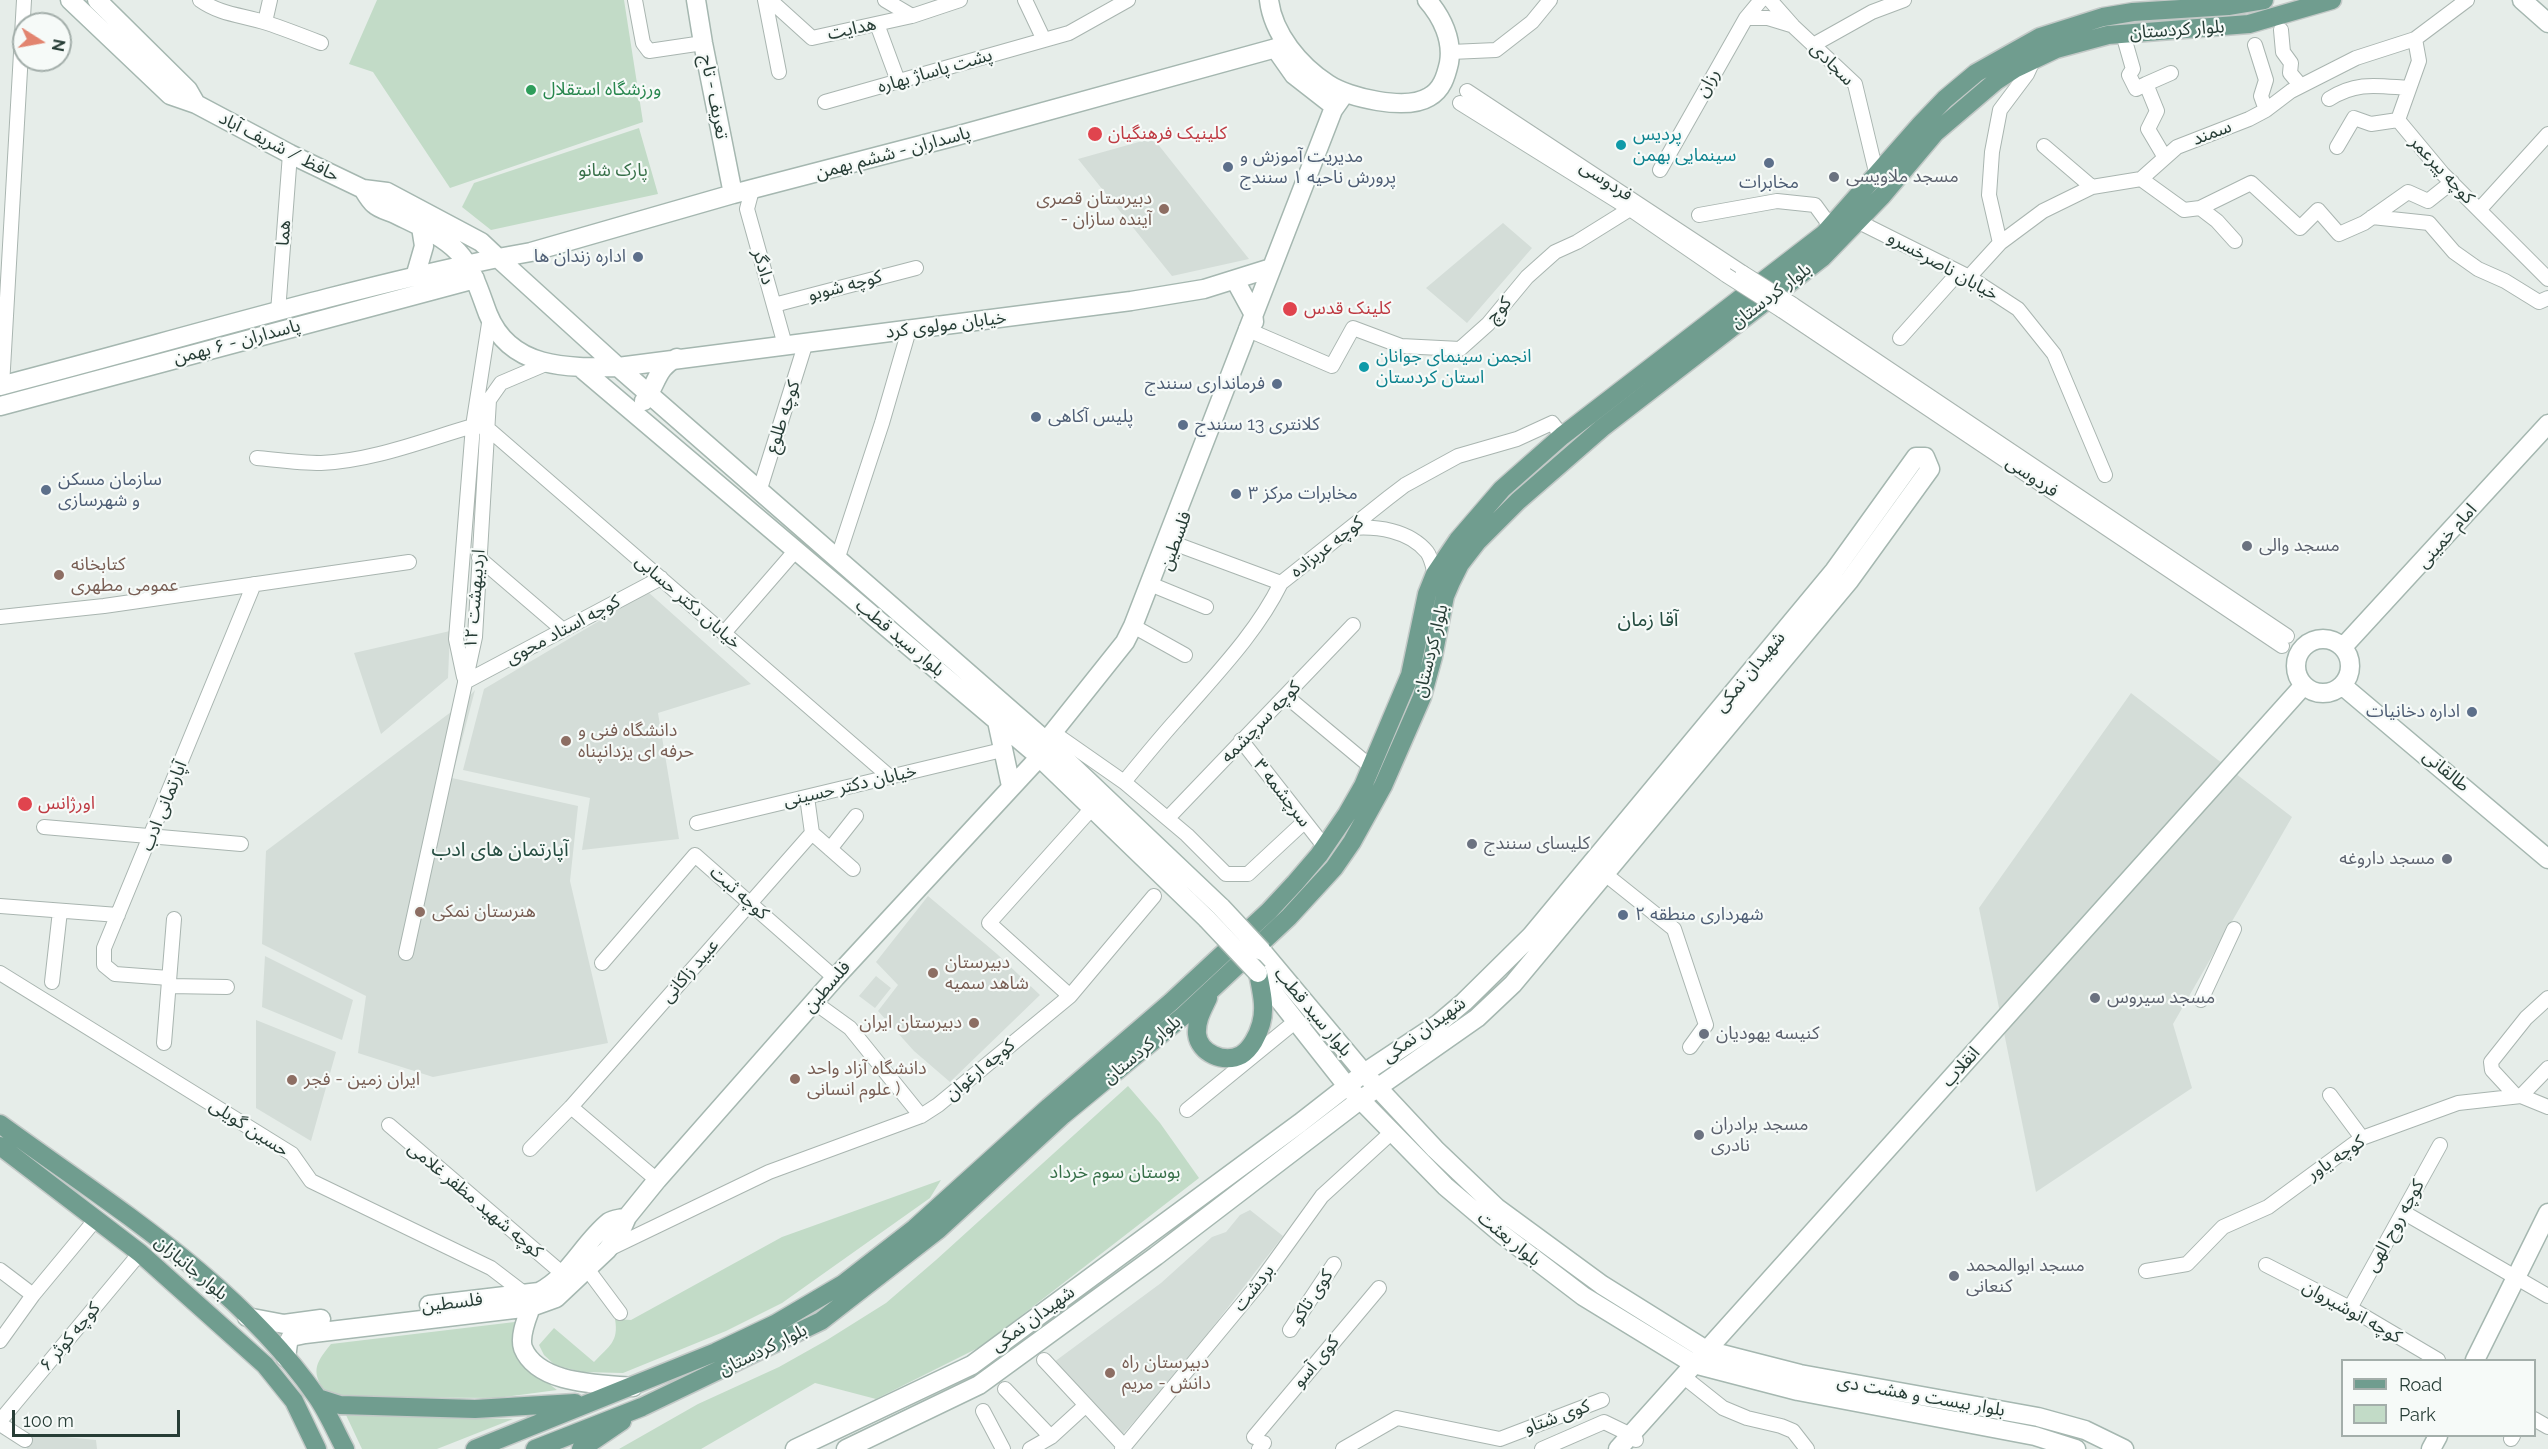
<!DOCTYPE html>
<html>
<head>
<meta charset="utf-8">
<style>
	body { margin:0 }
	#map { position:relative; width:2548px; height:1449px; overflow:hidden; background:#e6ede9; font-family:Raleway,sans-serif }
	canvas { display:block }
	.legend { position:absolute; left:2341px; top:1359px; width:195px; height:78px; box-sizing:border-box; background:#f6faf8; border:2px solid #a3aeaa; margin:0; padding:8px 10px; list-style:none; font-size:18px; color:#273d36 }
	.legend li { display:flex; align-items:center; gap:12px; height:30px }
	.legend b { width:30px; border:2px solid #a3aeaa }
	.north { position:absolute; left:12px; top:12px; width:60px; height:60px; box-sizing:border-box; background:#f6faf8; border:2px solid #a3aeaa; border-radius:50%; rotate:101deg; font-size:16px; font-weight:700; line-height:24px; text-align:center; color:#273d36 }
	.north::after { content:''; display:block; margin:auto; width:21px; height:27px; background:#e2846f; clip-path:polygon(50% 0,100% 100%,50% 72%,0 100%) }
	.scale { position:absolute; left:12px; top:1410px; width:168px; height:27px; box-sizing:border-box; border:3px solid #273d36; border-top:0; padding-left:8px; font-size:18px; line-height:21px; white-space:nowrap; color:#273d36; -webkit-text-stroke:4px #f6faf8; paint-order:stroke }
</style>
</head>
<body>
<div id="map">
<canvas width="2548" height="1449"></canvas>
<ul class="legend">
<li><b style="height:8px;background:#709d8f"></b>Road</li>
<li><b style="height:16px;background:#c2dbc7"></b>Park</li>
</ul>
<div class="north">N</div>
<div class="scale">100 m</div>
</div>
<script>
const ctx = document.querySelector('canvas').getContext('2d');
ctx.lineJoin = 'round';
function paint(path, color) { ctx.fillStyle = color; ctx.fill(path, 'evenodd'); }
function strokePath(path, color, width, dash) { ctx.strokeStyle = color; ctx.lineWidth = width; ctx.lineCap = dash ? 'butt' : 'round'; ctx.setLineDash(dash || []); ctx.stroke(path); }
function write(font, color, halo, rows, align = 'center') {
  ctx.font = font + ' Raleway,"Noto Sans Arabic",sans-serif'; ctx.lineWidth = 4.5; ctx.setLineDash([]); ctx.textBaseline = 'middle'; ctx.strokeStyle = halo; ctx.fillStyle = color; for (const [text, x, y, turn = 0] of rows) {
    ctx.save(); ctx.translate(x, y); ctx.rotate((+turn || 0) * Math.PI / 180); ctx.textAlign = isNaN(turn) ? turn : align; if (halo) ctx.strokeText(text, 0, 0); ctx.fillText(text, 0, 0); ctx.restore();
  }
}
const built = new Path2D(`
	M1153,138L1249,259L1172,276L1078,159Z
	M1503,223L1532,248L1467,323L1426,288Z
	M648,592L751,684L658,713L679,839L582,850L590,798L463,770L484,689Z
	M450,631L448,678L381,734L354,653Z
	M475,690L452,778L578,806L570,881L608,1043L433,1077L358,1053L366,996L262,944L266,851L463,703Z
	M2131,693L2292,817L2173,1024L2192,1088L2036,1192L1979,908Z
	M928,896L997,954L1040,995L950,1082L914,1051L878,1011L898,985L876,962Z
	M265,956L353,1000L342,1040L262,1007Z
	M876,976L891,988L875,1008L859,996Z
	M256,1020L336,1052L311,1141L256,1108Z
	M1250,1210L1283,1236L1171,1381L1121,1436L1050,1365L1161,1283L1212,1237L1226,1232L1240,1215Z
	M24,1433L96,1440L97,1449H27Z`);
const green = new Path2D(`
	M377,0H624L643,122L450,188L373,72L349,64Z
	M639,128L658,194L491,230L462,207L474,183Z
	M1128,1086L1160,1123L1199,1178L982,1346L876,1399L815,1383L701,1449H619L698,1404L779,1367L827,1340L886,1303L936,1260Z
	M941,1180L930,1198L782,1303L726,1331L623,1373L582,1372L555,1365L544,1355L539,1345L554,1328L594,1362C609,1346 619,1342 615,1319L631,1320L782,1237Z
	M523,1321L519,1337L518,1360L557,1390L497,1398L358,1397L327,1395C311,1372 314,1365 331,1344Z
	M346,1415L513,1419L437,1449H362Z`);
const street = new Path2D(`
	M200,0C221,15 243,15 267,23C285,29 303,36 321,43
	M635,0L643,43L649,51L703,43
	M765,0L779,72
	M770,0L812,38L912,16
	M885,0L912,16L960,0
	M1025,0L1044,40
	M1770,0L1793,26L1855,84L1877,176
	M1746,18H1768L1791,25
	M265,22L270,0
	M877,24L898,81
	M2281,30L2283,52L2291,63L2290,73L2301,86
	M2123,34L2133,69L2129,75L2136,89L2146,84L2157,111L2148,129L2164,156
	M2415,39L2419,61L2398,120L2443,174L2548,279
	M1813,45L1872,12L1904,0
	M2255,45L2266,80L2261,96L2266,110
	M1451,52L1496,50L1532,22L1550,0
	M2146,84L2171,73
	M1467,91L1743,273
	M2329,99C2357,81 2378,86 2408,88
	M825,102L1069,33L1128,0
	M1460,103L1630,209L1726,275
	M2044,146L2092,187
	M2337,147L2354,118L2371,124L2398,120
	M1660,170L1746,18L1761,0
	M2141,179L2184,210L2200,208L2217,221L2235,241
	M752,190L747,209L785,345
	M2200,208L2251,183L2300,228L2318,210L2339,234L2364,223L2408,192L2428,201L2452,182
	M2479,210L2548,134
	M1699,215L1777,201L1815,205L1831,227
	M2372,217L2429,223L2454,252L2478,269L2505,281L2539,302L2548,298
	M1859,222L1969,277L2018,309L2054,354L2105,475
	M2000,243L1989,195L1992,152L2000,110L2027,74L2033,61
	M1969,277L2000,243L2043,211L2092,187L2141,179L2177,147L2249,119L2266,110L2291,91L2356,58L2415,39L2467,0
	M1792,304L2287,636
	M774,305L916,268
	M1781,310L2282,646
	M278,312L290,154
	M1246,329L1332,366L1353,328L1401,346L1460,349L1488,324L1527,277L1555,252L1577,242L1630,209
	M1900,338L1959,272
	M2,386L24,0
	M257,458C278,460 300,463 321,463C373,461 424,440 473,426L486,427L890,777
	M759,492L806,342
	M1352,528C1376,526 1409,530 1427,552C1431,557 1433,567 1435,574
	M1165,540L1281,583
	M479,558L563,630
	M837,560L882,423L909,330
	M1150,584L1206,607
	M0,617L104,606L409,562
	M1133,626L1185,655
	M724,633L796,550
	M464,677L456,639L473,426L490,317
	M465,682L661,578
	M1286,696L1371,767
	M1061,738L1124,782L1187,835L1226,874H1248L1304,822
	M1241,740L1324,846
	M1124,782C1142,760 1159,739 1178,718C1215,675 1256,634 1281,583L1388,498L1405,485L1458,456L1517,439L1552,423L1562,436
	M807,797L812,833
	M1168,818L1353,625
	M697,823L1002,750
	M44,827L241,844
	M812,833L853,869
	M830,849L856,816
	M1605,874L1674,929L1706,1025L1690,1047
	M0,906L118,915
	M406,953L475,637L489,400L501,383L548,363
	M602,963L695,855L835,978
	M0,973L292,1154L311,1181L491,1268L529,1297
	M169,978L115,974L104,965V948L254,584
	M52,982L60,911
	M169,986L227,987
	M1070,996L1154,896
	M2201,1000L2234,929
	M814,1002L850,1028L921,1116
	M164,1043L174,919
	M2330,1095L2362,1138
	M2516,1096L2492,1070L2491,1062L2526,1018L2548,998
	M2521,1096L2548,1068
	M571,1107L657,1180
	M1187,1110L1296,1021
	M389,1125L563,1274
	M530,1149L571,1107L812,833
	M2403,1212L2548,1296
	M609,1249L769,1172L921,1116L938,1105L1070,996L989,923L1093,807
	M2266,1265L2350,1308L2438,1360
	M0,1270L33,1295
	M588,1270L620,1313
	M2146,1271L2187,1264L2223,1227L2268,1207L2362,1138L2458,1103L2521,1096L2548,1107
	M2350,1308L2440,1145
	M1290,1330L1334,1264
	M0,1341L33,1295L96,1219
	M1044,1360L1124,1446
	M1689,1381L1723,1408L1747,1418L1781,1426L1793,1431L1807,1449
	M1005,1389L1051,1437
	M983,1411L1003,1449
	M2534,1419L2548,1427
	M0,1421L140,1253
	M0,1424L25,1440
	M1254,1437L1379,1288
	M2511,1439L2513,1436
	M1030,1449L1051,1437L1086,1405
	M1122,1449L1257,1286L1322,1196L1392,1132
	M1259,1449L1264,1443
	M1343,1449L1397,1418L1500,1439L1602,1400
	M1542,1449L1604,1422L1631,1435L1636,1440`);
const secondary = new Path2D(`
	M70,0L170,95L196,104L290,154L363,189L387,192L481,242L498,258L531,252L733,194L956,136L1287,45
	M97,0L188,90L196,104
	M696,0L703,43L733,194
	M1269,0C1273,34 1300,66 1328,84C1349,98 1406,111 1429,97C1442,90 1446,76 1449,63C1453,40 1442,17 1427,0
	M2522,0L2548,23
	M1275,48L1294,75L1335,107
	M415,277L424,246L421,227
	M1235,280L1253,313L1254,322
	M618,367L1046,741L1221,907
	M618,367L1131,301L1204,289L1271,268
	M582,369L1036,754L1207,919
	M0,386C166,343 330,293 498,258L618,367C567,368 510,369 488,314C480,293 473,268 458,252C442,235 415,224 395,214C388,211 379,209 374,204C370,201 366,194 363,189
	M644,401C657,385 656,367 677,358
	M0,406L475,279
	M2296 666a27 27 0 1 1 54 0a27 27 0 1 1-54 0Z
	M2343,647L2548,424
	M2343,686L2548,859
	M997,721L1011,786
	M1262,951L1364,1073L1435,1149L1497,1208L1602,1285L1706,1350L1800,1374L2038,1417L2085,1430L2124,1449
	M1258,973L1347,1086L1445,1186L1503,1235L1583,1296L1694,1364L1798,1391L2035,1436L2076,1449
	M429,1305L539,1292C569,1277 583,1243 609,1222C613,1219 621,1219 627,1217
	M531,1307C527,1318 519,1336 523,1348C538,1385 601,1384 633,1387
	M247,1317L284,1324L321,1319
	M286,1358L288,1343L291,1337L305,1334L531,1307L556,1298L607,1250L620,1233L627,1217L657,1180L835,978L1034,763L1046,741L1125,642L1133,626L1333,110L1345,93
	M2475,1360L2548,1213
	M795,1449L972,1365L1300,1123L1364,1073L1438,1024L1464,1002L1531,936L1834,571L1916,457H1925L1930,469L1849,581L1513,984L1477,1018L1360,1100L1156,1256L979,1385L846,1449
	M1618,1449L2304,685
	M2431,1449L2438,1436`);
const primary = new Path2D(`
	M1208,998C1203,1009 1196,1020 1197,1034C1199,1053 1224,1064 1241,1055C1251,1049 1258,1035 1261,1024C1266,1007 1261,990 1258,973
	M0,1124C111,1205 237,1282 317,1397C328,1413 336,1432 345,1449
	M0,1146L140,1253L265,1365L294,1401L317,1449
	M318,1398L340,1405L475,1409L575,1403
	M475,1449L716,1352L775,1324L843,1284L915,1228L1049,1107L1171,1002L1269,911L1295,883L1319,855L1347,814L1363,786L1410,675L1427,594L1435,574L1458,540L1502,489L1562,436L1824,234L1921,124L1945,99L1976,73L2040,37L2103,17L2133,12L2228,6L2264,0
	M535,1449L642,1407L821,1321L938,1230L1063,1115L1182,1017L1289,917L1334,868L1352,842L1383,786L1422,697L1433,657L1445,596L1451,582L1460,564L1477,542L1518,501L1602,428L1822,258L1882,196L1935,133L1996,81L2016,68L2056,49L2108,35L2249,24L2332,0
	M581,1449L622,1421`);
const streetBridge = new Path2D(`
	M1743,273L1792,304
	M1726,275L1781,310`);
const secondaryBridge = new Path2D(`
	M1221,907L1262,951
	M1207,919L1258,973`);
const markers = [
	[531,90,6,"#2e9e5b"],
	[1095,134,8,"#e0444e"],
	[1621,145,6,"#0f9aa8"],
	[1769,163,6,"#5c6f8a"],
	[1228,167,6,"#5c6f8a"],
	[1834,177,6,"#6b7280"],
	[1164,209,6,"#8d6e63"],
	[638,257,6,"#5c6f8a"],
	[1290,309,8,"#e0444e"],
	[1364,367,6,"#0f9aa8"],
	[1277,384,6,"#5c6f8a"],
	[1036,417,6,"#5c6f8a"],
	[1183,425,6,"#5c6f8a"],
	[46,490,6,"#5c6f8a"],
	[1236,494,6,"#5c6f8a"],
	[2247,546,6,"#6b7280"],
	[59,575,6,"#8d6e63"],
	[2472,712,6,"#5c6f8a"],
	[566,741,6,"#8d6e63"],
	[25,804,8,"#e0444e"],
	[1472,844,6,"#6b7280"],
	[2447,859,6,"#6b7280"],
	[420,912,6,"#8d6e63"],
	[1623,915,6,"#5c6f8a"],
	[933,973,6,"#8d6e63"],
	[2095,998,6,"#6b7280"],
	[974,1023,6,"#8d6e63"],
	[1704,1034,6,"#6b7280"],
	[795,1079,6,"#8d6e63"],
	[292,1080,6,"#8d6e63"],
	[1699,1135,6,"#6b7280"],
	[1954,1276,6,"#6b7280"],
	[1110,1373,6,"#8d6e63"]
];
const streetNames = [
	["هدایت",852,29,-12],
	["بلوار کردستان",2177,30,-4],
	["سجادی",1832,64,45],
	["پشت پاساژ بهاره",935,71,-16],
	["رزان",1708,83,-60],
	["تعریف - تاج",714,97,79],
	["سمند",2212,133,-21],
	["حافظ / شریف آباد",279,147,27],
	["پاسداران - ششم بهمن",893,153,-15],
	["کوچه پیرعمر",2442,170,47],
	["فردوسی",1606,181,33],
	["هما",284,233,-86],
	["خیابان ناصرخسرو",1943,266,29],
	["دادگر",763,267,74],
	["کوچه شوبو",845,286,-15],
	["بلوار کردستان",1771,296,-37],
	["کوچ",1499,310,-49],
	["خیابان مولوی کرد",946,325,-7],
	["پاسداران - ۶ بهمن",237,342,-15],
	["کوچه طلوع",783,417,-72],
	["فردوسی",2032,477,34],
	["امام خمینی",2447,536,-48],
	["فلسطین",1176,541,-70],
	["کوچه عربزاده",1327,547,-38],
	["۱۲ اردیبهشت",475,599,-85],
	["خیابان دکتر حسابی",688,602,41],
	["کوچه استاد محوی",563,630,-28],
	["بلوار سید قطب",900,638,40],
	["بلوار کردستان",1431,651,-76],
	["شهیدان نمکی",1750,672,-50],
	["کوچه سرچشمه",1261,722,-46],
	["طالقانی",2446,771,40],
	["خیابان دکتر حسینی",850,786,-13],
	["سرچشمه ۳",1282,793,52],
	["آپارتمانی ادب",164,806,-68],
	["کوچه ثبت",739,893,41],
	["عبید زاکانی",690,971,-49],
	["فلسطین",827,987,-49],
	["بلوار سید قطب",1313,1012,50],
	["شهیدان نمکی",1424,1030,-36],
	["بلوار کردستان",1142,1050,-40],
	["انقلاب",1961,1067,-48],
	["کوچه ارغوان",980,1070,-40],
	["حسین گویلی",249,1128,33],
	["کوچه یاور",2336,1158,-34],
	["کوچه شهید مظفر غلامی",475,1200,40],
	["کوچه روح الهی",2395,1226,-61],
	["بلوار بعثت",1509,1239,39],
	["بلوار جانبازان",191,1268,40],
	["بردشت",1254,1288,-52],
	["کوی تاکو",1312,1297,-56],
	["فلسطین",452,1303,-7],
	["کوچه انوشیروان",2352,1312,29],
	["شهیدان نمکی",1033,1319,-36],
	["کوچه کوثر ۶",70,1337,-50],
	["بلوار کردستان",763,1350,-26],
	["کوی آسو",1316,1362,-50],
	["بلوار بیست و هشت دی",1921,1396,10],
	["کوی شتاو",1557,1417,-20]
];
const leisureNames = [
	["ورزشگاه استقلال",543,90]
];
const healthNames = [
	["کلینیک فرهنگیان",1108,134],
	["کلینک قدس",1304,309],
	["اورژانس",38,804]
];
const cultureNames = [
	["پردیس",1633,135],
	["سینمایی بهمن",1633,156],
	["انجمن سینمای جوانان",1376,357],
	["استان کردستان",1376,378]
];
const serviceNames = [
	["مدیریت آموزش و",1240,157],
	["پرورش ناحیه ۱ سنندج",1240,178],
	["مخابرات",1769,183,"center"],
	["اداره زندان ها",626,257,"right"],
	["فرمانداری سنندج",1265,384,"right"],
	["پلیس آکاهی",1048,417],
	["کلانتری 13 سنندج",1195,425],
	["سازمان مسکن",58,480],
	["و شهرسازی",58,501],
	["مخابرات مرکز ۳",1248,494],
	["اداره دخانیات",2460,712,"right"],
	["شهرداری منطقه ۲",1635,915]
];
const parkNames = [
	["پارک شانو",613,171],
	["بوستان سوم خرداد",1115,1173]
];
const worshipNames = [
	["مسجد ملاویسی",1846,177],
	["مسجد والی",2259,546],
	["کلیسای سنندج",1484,844],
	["مسجد داروغه",2435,859,"right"],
	["مسجد سیروس",2107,998],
	["کنیسه یهودیان",1716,1034],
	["مسجد برادران",1711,1125],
	["نادری",1711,1146],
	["مسجد ابوالمحمد",1966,1266],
	["کنعانی",1966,1287]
];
const educationNames = [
	["دبیرستان قصری",1152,199,"right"],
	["- آینده سازان",1152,220,"right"],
	["کتابخانه",71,565],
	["عمومی مطهری",71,586],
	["دانشگاه فنی و",578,731],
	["حرفه ای یزدانپناه",578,752],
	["هنرستان نمکی",432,912],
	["دبیرستان",945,963],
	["شاهد سمیه",945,984],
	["دبیرستان ایران",962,1023,"right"],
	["دانشگاه آزاد واحد",807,1069],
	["علوم انسانی )",807,1090],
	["ایران زمین - فجر",304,1080],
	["دبیرستان راه",1122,1363],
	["دانش - مریم",1122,1384]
];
const neighbourhoodNames = [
	["آقا زمان",1648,620],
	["آپارتمان های ادب",500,850]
];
paint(built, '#d4ddd8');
paint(green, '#c2dbc7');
strokePath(street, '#a9b5b0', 16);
strokePath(secondary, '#a5b7b0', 21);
strokePath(primary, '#c3c9c7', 21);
strokePath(street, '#fff', 14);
strokePath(secondary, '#fff', 18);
strokePath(primary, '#709d8f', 18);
strokePath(streetBridge, '#a9b5b0', 16, []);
strokePath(secondaryBridge, '#a5b7b0', 21, []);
strokePath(streetBridge, '#fff', 14);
strokePath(secondaryBridge, '#fff', 18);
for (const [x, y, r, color] of markers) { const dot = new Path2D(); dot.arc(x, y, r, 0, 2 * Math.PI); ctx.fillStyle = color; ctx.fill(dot); strokePath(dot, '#f6faf8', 2); }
write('18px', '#273d36', '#f6faf8', streetNames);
write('18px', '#27864d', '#f6faf8', leisureNames, 'left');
write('18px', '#be3a42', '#f6faf8', healthNames, 'left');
write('18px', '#0d838f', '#f6faf8', cultureNames, 'left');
write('18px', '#4e5e75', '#f6faf8', serviceNames, 'left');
write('18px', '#366f48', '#f6faf8', parkNames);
write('18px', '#5b616d', '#f6faf8', worshipNames, 'left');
write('18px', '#785e54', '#f6faf8', educationNames, 'left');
write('20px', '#254d41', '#f6faf8', neighbourhoodNames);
</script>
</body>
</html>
